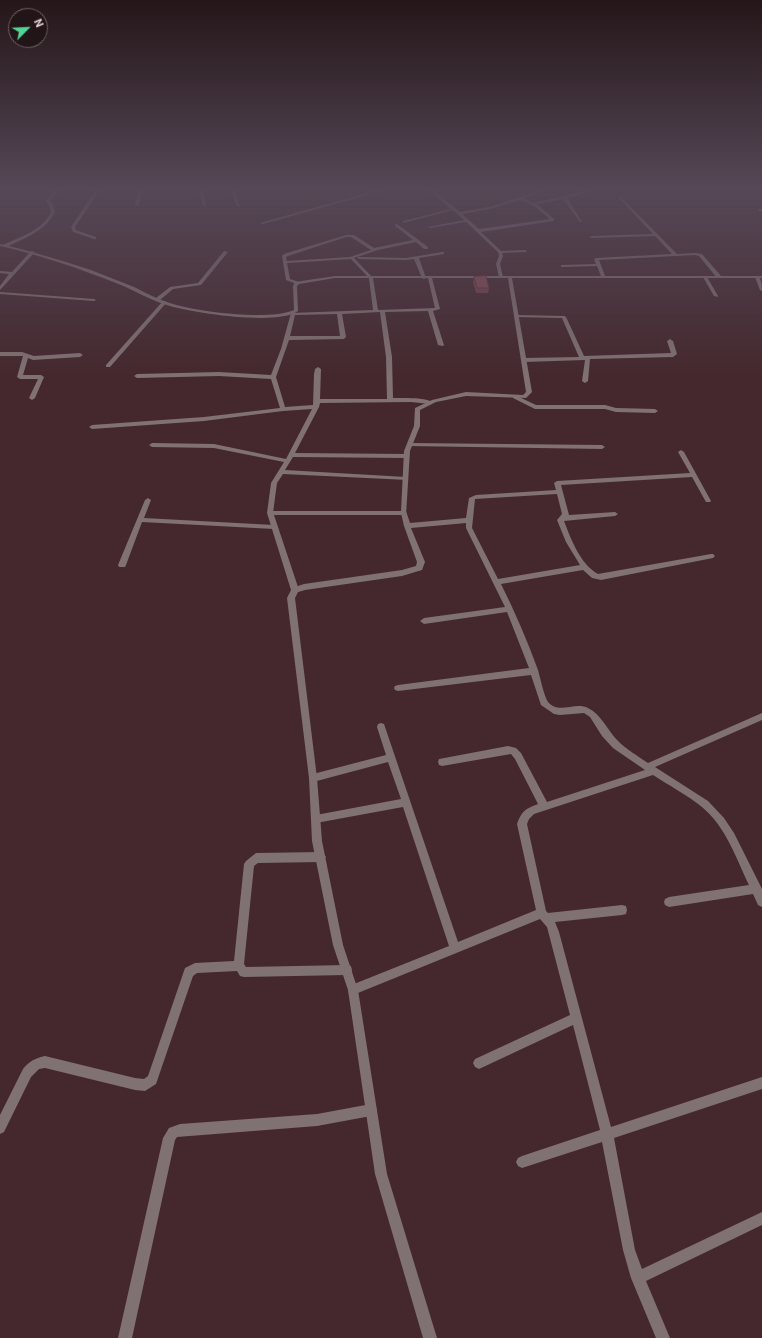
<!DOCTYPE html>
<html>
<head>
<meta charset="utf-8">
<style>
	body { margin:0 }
	#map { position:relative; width:762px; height:1338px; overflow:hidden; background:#44282d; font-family:Roboto,sans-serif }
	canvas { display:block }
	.north { position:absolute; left:8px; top:8px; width:40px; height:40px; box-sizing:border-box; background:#221517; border:1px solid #6f6062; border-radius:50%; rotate:66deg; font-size:11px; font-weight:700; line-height:16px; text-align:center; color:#e3d0d3 }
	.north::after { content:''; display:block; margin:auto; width:14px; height:18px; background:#53d396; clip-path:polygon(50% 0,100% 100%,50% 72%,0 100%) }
</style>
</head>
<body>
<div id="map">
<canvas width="762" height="1338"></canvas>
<div class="north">N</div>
</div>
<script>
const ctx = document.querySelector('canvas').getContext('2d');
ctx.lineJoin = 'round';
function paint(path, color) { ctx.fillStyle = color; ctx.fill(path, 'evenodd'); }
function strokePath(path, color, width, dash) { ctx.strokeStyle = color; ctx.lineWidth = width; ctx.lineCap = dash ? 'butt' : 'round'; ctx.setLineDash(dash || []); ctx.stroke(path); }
const service = new Path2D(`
	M231,191H235L240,207L237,206Z
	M525,250L527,251L526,252L500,253L498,252L500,251Z
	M513,396H517L536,405H605L616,408L655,409L658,411L655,413L616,412L605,409H535L513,398Z`);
const minor = new Path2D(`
	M54,191H58L50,201L53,205L55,212C46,231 24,238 7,247H3V245C20,237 43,230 51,212L49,205L46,201Z
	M95,191H99L75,227L76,230L96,237V239H94L73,232L71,227Z
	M138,191H142L139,205L137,206L135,205Z
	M199,191H203L206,206L203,205Z
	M374,191H382L263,224L260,223Z
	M429,191H434L460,212L489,207L538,191H545L524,198L533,203L585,191H594L567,198L582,222H580L563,199L537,204L554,219V221L481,232L502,252L503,256L500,264L503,277L501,278L499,277L496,264L499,256L498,252L466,222L430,228L428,227L464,220L453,210L403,223V221L451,209ZM520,200L534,206L550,219L479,229L462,214L490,209Z
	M620,196L677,254L695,253L702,254L721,276V278H717L699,256L695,255L599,260L605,276L603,277L601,276L597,266L561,267V265H563L596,264L594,259L596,258L672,254L655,236L590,238V237L592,236L653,234L619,198Z
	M759,209H762V211H758Z
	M395,224H397L428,247V249H424L416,242L378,250L354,258L373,278L378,310L435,308L428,278L430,277L432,278L440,309L433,311L444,345L443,346L438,345L428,311L385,312L392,357L393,398C403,398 424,397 433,402L430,404L411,402L320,403L319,407L295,453L407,454L410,456L407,458L293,457L285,470L406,477L408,478V480L283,474L277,483L273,513L270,515L267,513L271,483L284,462L214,448L152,447L149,445L152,443L214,444L286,459L312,409L283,411L204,421L92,429L89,427L92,425L204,417L280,408L271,379L219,376L137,378L134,376L137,374L219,372L271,375L281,349L291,313L373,310L369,278L351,259L287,263L290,279L299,282V284H297L286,280L282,256L284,254L346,235H354L374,248L413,240L395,226ZM346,237H351L371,250L350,257L287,261L286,257L288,256ZM380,312L386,357L387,399H320L321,369L318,367L315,369L314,374L313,405L285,407L276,377L289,340L344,339L346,337L342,314ZM337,314L340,336H290L295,315Z
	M31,251L35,252L0,290V286L9,274L0,273V271L12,272Z
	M224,251L228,252L201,285L173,289L160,300H156V298L170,287L198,283Z
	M442,252H444V254L419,258L426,278L424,279L422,278L414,259L406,260L359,259L357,258L359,257L406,258Z
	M703,276L707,277L718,296V297L714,296L703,277Z
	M757,276C762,278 762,286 762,291L760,290L755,277Z
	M0,292L94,299L96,300L94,301L0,294Z
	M163,301L167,302L110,367H106V365Z
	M514,315L565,316L567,319L584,356L671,353L667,341L670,339L673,341L677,354L673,357L590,359L588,381L585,383L582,381L585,360L524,362L521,360L524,358L579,357L562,318L516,317H514Z
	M0,352H22L34,356L80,353L83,355L80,357L33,360L28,358L23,375H41L44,377L35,398L32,400L29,398L38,379H20L17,377L23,356H0Z
	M410,443L602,445L605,447L602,449L408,446L407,445Z
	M681,450L684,452L711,501L710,502H706L692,477L561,485L569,515L615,512L618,514L615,516L564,521C571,539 580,564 598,574L711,554H713L715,556L713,558L601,580L592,578L583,570L501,584C515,612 527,640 538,670C540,677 544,696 548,702C559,715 575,701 588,708C601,714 608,731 618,741C627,750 638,756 648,763L762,713V720L655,767L708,801L724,818L734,833L762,889V907L758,905L753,894L669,907L665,905L664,902L665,899L669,897L749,885C736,858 726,827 702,807C689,796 668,785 653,775L534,814L529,819L527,824L546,911L548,913L622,905L626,906L627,910L626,914L622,915L555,922L559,932L611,1127L762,1077V1089L614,1138L635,1250L642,1269L762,1212V1225L646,1281L670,1338H656L631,1278L623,1250L602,1142L522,1168L518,1166L516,1162L518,1158L522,1156L600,1130L573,1025L479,1069L475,1067L473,1063L475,1059L570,1015L547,927L540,919L353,995L349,994L348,990L349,986L449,946L403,807L316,823L313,822L311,819L313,816L316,815L401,799L388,762L313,782L310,781L309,778L310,775L313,774L386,755L377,727L378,724L381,723L384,724L458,942L536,910L517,824C522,811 525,809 538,804L515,759L511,754L442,766L439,765L438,762L439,759L508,746L516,748L521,753L547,802L645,770L613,748L602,736L590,717L584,713L560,715L554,714L541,705L531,675L398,691L395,690L394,688L395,686L398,685L529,668L507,612L424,624L420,621L424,618L505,607L466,528V523L411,528L425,562L422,570L402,576L305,590L295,593L291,590L292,588L304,584L402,570L416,566L417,562L404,526L401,513L402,511H406L410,523L466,518L469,498L476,495L556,490L554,483L557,481L690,473L678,452ZM557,494L562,514L557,520L566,542L580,565L498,579L472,528L475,499Z
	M148,498L151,500L144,518L274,525L277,527L274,529L142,522L126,565L125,567H119L118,565L145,500Z
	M321,852L324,854L326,857L324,860L321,862L258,863L254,866L244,964L246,967L347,965L351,966L352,970L351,974L347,975L244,977L240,976L237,971L197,973L193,976L156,1084L145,1091L135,1090L45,1068L39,1069L31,1077L4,1132L0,1134V1115L23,1069C29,1061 36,1058 45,1056L135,1078L144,1079L148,1076L185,968L195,963L234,961L244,864L246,861L256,853Z
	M371,1104L375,1106L377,1110L375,1114L371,1116L317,1126L177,1137L175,1140L132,1338H118L163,1138L169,1128L180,1124L317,1114Z`);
const tertiary = new Path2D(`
	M0,244C31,251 61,260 91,270C105,276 120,281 134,287C146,293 159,300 173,304C199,312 269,321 294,310L293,286L295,282L335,276H762V278H512L532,392L526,398L466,396L436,402L420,410V426L410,451L406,515H274L299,590L295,598L317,778L322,841L343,945L358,990L387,1174L437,1338H423L375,1174L348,990L333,945L312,841L309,778L287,598L291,590L267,513L270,511H401L404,451L414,426L415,408L432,400L466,392L523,395L526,392L508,278H335L299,284L297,286L298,311C278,326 194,313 170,306C151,301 134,290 116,283C78,268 40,255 0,246Z`);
const wall = new Path2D(`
	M474,277L489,288L488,293H476L473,282Z`);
const building = new Path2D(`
	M486,276L489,288H477L474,277Z`);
paint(service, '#807173');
paint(minor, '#807173');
paint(tertiary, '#807173');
paint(wall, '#774049');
paint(building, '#8a4a55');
strokePath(building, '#61343c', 1);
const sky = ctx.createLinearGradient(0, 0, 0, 379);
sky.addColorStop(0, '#251619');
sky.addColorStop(0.5, '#564857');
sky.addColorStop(1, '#56485700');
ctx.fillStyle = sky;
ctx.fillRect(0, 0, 762, 379);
</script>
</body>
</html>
